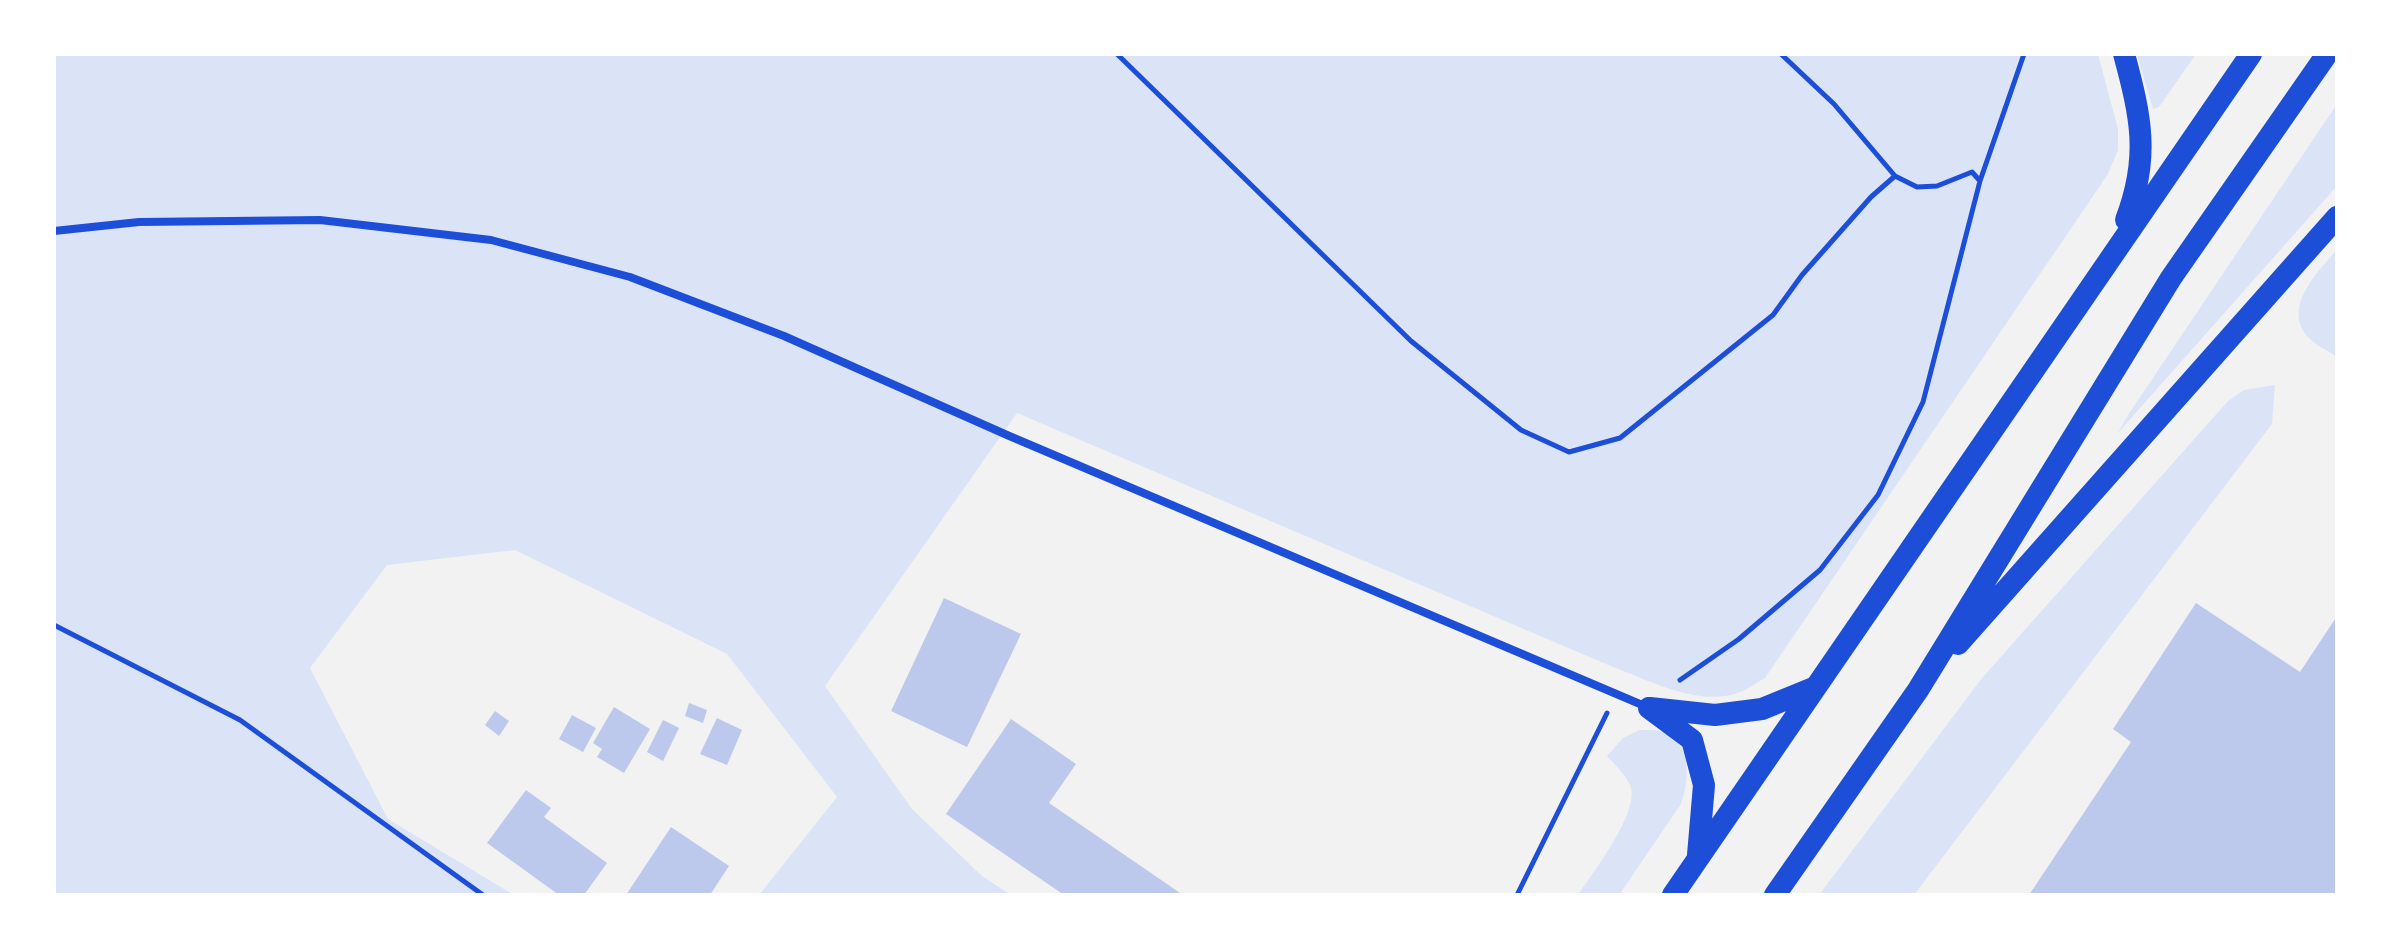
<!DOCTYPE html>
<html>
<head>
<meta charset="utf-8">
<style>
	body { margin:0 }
	#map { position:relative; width:2391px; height:949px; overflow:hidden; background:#f2f2f2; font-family:"Archivo Narrow",sans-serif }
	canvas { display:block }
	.frame { position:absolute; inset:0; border:56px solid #fff; pointer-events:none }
</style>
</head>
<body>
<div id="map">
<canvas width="2391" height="949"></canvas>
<div class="frame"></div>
</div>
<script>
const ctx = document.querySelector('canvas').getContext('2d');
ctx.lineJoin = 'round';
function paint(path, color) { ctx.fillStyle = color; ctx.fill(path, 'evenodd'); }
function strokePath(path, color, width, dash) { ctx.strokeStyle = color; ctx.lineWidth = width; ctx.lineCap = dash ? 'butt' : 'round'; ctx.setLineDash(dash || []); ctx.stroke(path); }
const green = new Path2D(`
	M54,54H2098L2118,129V150L2108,174L1765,678C1758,682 1750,688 1743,691C1702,709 1651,681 1613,667L1017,413L825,686L912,809L982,876L1011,895H759L837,797L727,654L515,550L387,565L310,668L388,819L514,895H54Z
	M2137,54H2196L2159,107L2153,109Z
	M2337,104V186L2117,434L2130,412Z
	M2337,250V357C2329,351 2317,346 2310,339C2280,310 2317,272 2337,250Z
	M2275,385L2272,424L1914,895H1819L1982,678L2228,401L2244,390Z
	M1639,730C1647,730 1659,729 1665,733C1693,747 1689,780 1681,804L1619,895H1578C1593,872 1641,811 1630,785C1626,775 1614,764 1607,756L1623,738Z`);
const building = new Path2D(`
	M944,598L1021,634L967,747L891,711Z
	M2196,603L2300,672L2337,616V895H2029L2131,742L2113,729Z
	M689,703L707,710L703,723L685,716Z
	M614,707L650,729L624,773L597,757L602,749L593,743Z
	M495,711L509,721L499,736L485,725Z
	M572,715L596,728L583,752L559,739Z
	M717,718L742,730L727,765L700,754Z
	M1011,719L1076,764L1049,803L1183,895H1064L946,814Z
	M663,720L679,728L663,761L647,752Z
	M526,790L551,808L544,817L607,863L584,895H559L487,843Z
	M671,827L729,866L710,895H626Z`);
const path = new Path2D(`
	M1117,54L1411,341L1521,430L1569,452L1620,438L1773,315L1802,275L1871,197L1895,176
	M1781,54L1834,104L1895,176L1917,187L1937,186L1972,172L1980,181
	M54,625L240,720L483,895
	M1680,680L1739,639L1820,570L1878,495L1923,402L1980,181L2024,54
	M1517,895L1607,713`);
const minor = new Path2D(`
	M54,231L139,222L320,220L491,240L630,277L784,336L1007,435L1647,707`);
const trunk = new Path2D(`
	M2124,54C2141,117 2150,157 2126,220
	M1958,644L2337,217
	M1649,708L1692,740L1704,785L1698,855
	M1650,708L1715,715L1762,709L1816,687
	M1673,895L2251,54
	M1775,895L1918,690L2171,278L2327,54`);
paint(green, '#dbe4f7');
paint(building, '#bdc9ec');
strokePath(path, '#1d4ed8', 5);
strokePath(minor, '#1d4ed8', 8);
strokePath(trunk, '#1d4ed8', 22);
</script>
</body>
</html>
